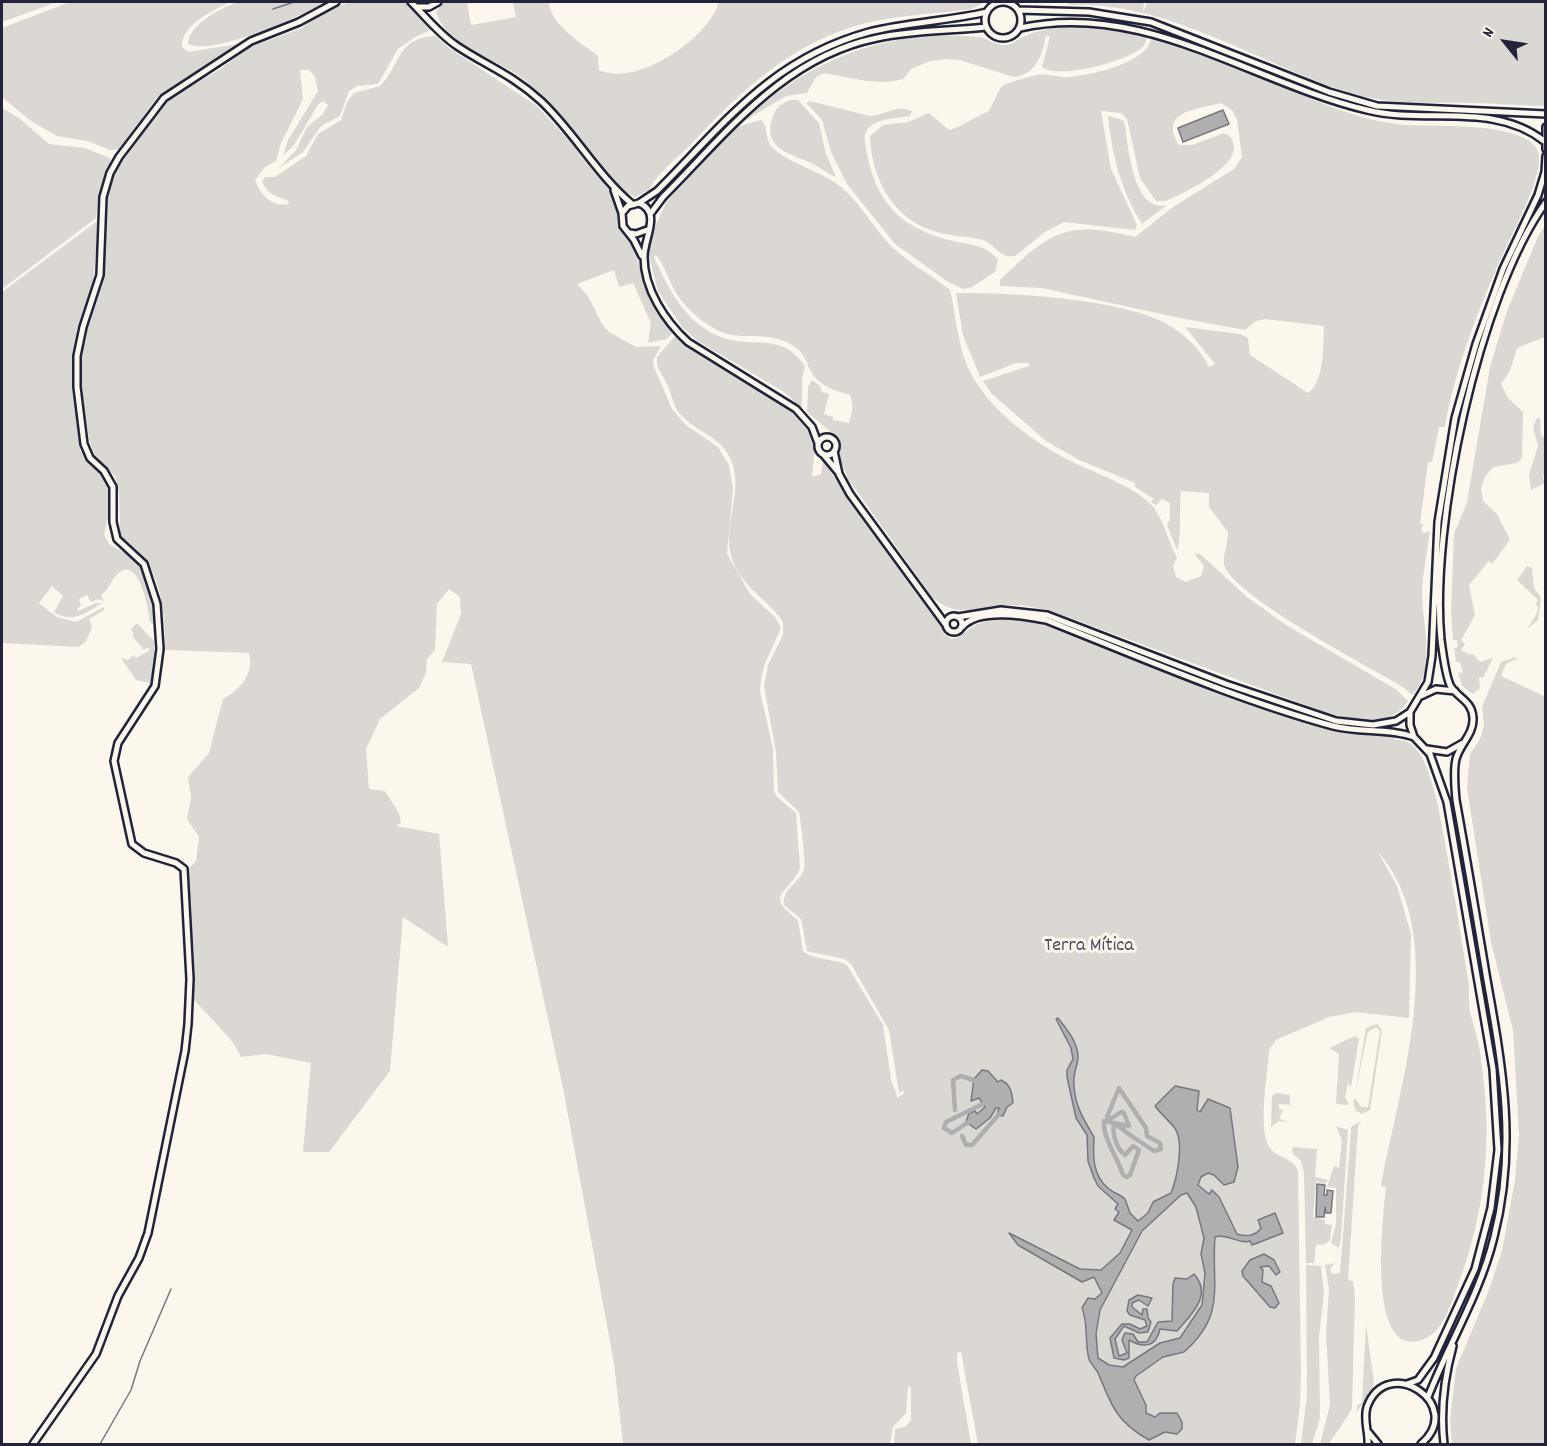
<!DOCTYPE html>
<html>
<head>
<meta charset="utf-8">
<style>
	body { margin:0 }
	#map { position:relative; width:1547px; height:1446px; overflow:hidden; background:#fbf7ec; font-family:Dekko,sans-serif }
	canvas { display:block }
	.frame { position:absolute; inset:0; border:3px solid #22223b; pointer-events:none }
	.north { position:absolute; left:1475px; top:12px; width:60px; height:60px; -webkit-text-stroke:4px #fbf7ec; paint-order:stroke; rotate:300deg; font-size:16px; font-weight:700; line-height:24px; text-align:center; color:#22223b }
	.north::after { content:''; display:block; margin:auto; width:21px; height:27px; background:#22223b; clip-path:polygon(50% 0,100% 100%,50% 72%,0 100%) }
</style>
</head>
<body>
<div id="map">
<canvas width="1547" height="1446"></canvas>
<div class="frame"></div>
<div class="north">N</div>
</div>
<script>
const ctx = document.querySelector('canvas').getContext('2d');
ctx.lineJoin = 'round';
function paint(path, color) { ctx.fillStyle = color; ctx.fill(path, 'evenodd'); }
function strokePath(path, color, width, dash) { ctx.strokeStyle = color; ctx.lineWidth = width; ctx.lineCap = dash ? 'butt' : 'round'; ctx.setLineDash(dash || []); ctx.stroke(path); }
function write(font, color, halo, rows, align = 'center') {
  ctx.font = font + ' Dekko,sans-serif'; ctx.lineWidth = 6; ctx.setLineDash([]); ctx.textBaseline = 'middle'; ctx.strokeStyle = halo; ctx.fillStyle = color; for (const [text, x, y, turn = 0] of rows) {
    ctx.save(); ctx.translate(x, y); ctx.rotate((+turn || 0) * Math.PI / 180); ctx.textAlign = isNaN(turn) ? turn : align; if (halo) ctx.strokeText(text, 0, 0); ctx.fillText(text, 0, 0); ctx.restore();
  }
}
const green = new Path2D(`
	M2,2H57L2,22Z
	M70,2H230C212,11 181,25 182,47L188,52L238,44L156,99L119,149L110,150L88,141L57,136L31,121L2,97V28Z
	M237,2H326C302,15 213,57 188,44C188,25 221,8 237,2Z
	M351,2H406L431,30L415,37L398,49L378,84L357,86L349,91L340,116L321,126L303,152L279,168L296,150L307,127L323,114L328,105L323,101L318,105L294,145L283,156L288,140L318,91L315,77L309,70H300L303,99L281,143L276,161L265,167L255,180C260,194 271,207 288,204L289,201C275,195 269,196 262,182L265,177H275L306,156L318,134L341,120L347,102L354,93L380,86C401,66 396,37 436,36L449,48L537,106L580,152L610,191L617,206V226L631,241L650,297L673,332L667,339L648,343L651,323L633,283L619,287L614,270L577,284L588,296L602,324L609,332L636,347L661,346L653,360L654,367L672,409L686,425L718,447L729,465L733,488L727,554L750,594L775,617L781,628L765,663L761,679L760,691L773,749L774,790L776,796L796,813L800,868C790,894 762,893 798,920L803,951C816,961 833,958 847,965L883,1025L891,1080L898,1098L904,1093L903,1090L899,1093L889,1030L851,964L844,959L807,951L801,919L784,905C782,888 799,884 804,869C806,863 801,822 799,812L778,792L776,752L764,686L768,665L783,635V622C767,598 738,585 731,555C723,524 744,490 731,460C721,436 696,432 681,415C672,406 672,393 666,382C661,372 656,369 657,357L674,337L677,336C711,371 792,393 811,435C817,450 813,462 812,477L821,474L823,461L938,620L944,634L952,639C962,637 964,632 972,627C991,616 1017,619 1038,623L1324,727L1394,737L1395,740C1424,737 1432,785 1438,805C1449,863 1459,922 1468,980C1470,990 1468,1001 1470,1011C1472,1023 1477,1034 1479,1046C1493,1129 1488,1208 1457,1287C1451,1305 1443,1332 1424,1339C1365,1364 1383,1214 1386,1187L1381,1186C1398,1090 1452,936 1378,852L1397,886L1411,934L1409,1018L1356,1012L1329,1017L1276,1040L1269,1050C1268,1073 1257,1130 1270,1148C1278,1159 1293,1157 1298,1171L1301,1373L1300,1404L1295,1444H978L961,1352L957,1353V1362L971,1444H894L895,1429L905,1427L911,1420V1387H908L906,1413L893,1427L890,1444H623L614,1363L563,1088L471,664L442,662L461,614L460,597L449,589L437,604L435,650L427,659L426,673L419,688L380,719L366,749L369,789L385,791L399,813L401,823L396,826L439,834L448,947L403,917L390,1071L329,1152H303L311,1063L266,1054L241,1057C234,1038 206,1015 192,997L194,949L181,876L196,861L199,837L187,819L191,798L188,777L209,753L223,699C240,689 254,675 249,653L165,650C165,620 163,583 144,558C138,550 128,542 120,535L119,492L115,476L95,456L89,439L81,390V349L103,283L108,197L114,174L160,108L178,93L219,70L248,48L302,28L324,11Z
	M442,2H467L471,25L516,17L513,2H549C549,23 582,44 598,56L599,70C636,88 709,38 719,2H985L971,9C935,14 897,15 862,24C792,43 742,90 693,142C683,153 653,177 650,189L635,197L624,191C590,153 563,110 522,78C496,58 448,47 436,13Z
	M1071,2H1144L1143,11L1148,2H1545V106C1521,106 1498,103 1473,103C1431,102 1392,106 1351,93C1258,64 1168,0 1067,5Z
	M1085,25L1147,36C1147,38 1145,44 1144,45C1133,61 1057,80 1042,67L1050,36H1046C1042,55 1037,74 1014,77L960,60L946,59L930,61L911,69L903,79L889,82L866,81L824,73L816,77L807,93L786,96L741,123C806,61 886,28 977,37C986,37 993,44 1002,45C1013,46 1018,38 1027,35C1045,28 1066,26 1085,25Z
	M1151,39C1193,51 1235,67 1275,84C1321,102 1355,120 1405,125C1429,127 1537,120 1539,156C1541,184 1508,240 1497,267C1476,317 1454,372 1445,427H1439L1432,462H1428L1420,524L1424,525L1421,528L1423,533L1430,531C1427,553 1422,575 1422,596C1423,627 1436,671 1412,695L1403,687C1373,669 1229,594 1224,564C1223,555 1228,542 1228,532L1209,507V493L1181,491C1179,505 1182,541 1177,550L1167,525L1170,519V503L1162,499L1156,505L1151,502L1154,499L1135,487V483L1079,460L1046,441L991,393L983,381L1029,366V363H1016L980,377L963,335L956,293C1008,292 1131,299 1172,327C1187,337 1202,351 1209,367L1215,364L1185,327L1240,334L1248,338L1250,355L1308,393C1325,381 1323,345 1324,326L1265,319L1256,321L1245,330L1175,317L1042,288L1000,286V280C1049,233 1065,219 1135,237L1173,207L1234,169L1242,157L1237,120L1232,110L1221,103C1195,110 1158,111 1179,145H1192L1224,133C1231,136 1233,139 1234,147C1235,169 1184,193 1166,201H1156L1140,178L1127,119L1121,113L1101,111L1111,169L1137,225L1135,230L1064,222L1045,232L1015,256C1000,259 995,244 983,240C965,235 946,237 928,229C890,214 871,175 870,136L883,125L908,122L929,113L949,130C964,126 974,117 989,111L1001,87L1005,84C1016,81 1027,77 1037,75C1047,73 1059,78 1070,77C1091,75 1147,63 1151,39Z
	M791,100H798L819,123L826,154L836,177C828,174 822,169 815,165C795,154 762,151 772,119C775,108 781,103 791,100Z
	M810,101L870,116C887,115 895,104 912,111L910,116C895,119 861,118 865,142C873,201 900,230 957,242C973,245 988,246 998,260L995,272L972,287L963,289L947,281L895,244L847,184L831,152L822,120L806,103Z
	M2,108L19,118L49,144L85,148L110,158L111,164L100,189L96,218L2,289Z
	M1108,116L1123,120L1125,125C1128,148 1134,214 1167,205L1142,224C1121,190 1112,155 1108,116Z
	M761,120C769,127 764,139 773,148C793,166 820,170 841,187C859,202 872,225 888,243C906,262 930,274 950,290C955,312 957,336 964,358C982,408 1037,446 1083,467C1105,477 1139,489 1154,508C1165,523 1168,541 1177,558L1173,566L1176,577L1186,582L1201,576L1204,566L1194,553L1200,554L1247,597L1286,625L1397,690L1408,701C1391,729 1357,720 1327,713L1049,610C1037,608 1024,605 1011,605C981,606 957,620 932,597L848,479L839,457L840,440L807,412L808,387L812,380L820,386L822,392L829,394L824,414L833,417V420L849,423C852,413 854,405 850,395C837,391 822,387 814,376C804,362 808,354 790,344C771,333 752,338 732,335C710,331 686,310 675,291C668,279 665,266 656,255L654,257C669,290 685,323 721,337C755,350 779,330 805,366L802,378V408L784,392L696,340L682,327L658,291L649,256L651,235L667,201L736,127Z
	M96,222L98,223L93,287L77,328L74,350L73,385L79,419L80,450L108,483L109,512L104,535L109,544L132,557L142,570L151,599L155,625L150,622C149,611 140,560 121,571C112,577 109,590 101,595L104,601L98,599L91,602L87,595L79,599L81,605L77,609L78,611L96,603H102C86,613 72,624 54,612L63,596L52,586L39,603L57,617L76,622L104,607V610L89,619L92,627L86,641L79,647L2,643V292Z
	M1545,226V337L1517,348L1510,371L1501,384L1508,398L1523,412L1522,458L1517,463L1493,467L1485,477L1481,488L1483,501L1497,514L1510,540L1492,564L1489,561L1469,585L1475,615L1461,640L1465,644L1461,650L1470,655L1472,653L1480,662L1493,658L1483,678L1479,677L1480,688L1473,694L1462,686L1458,672L1463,673L1460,662H1456L1454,648L1458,647L1457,640H1453L1451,611L1454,534L1467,502L1490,367L1506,314L1538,236Z
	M1537,418H1540L1541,435L1545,438V468L1543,478L1545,483L1531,490L1529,475L1538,446L1533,427Z
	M1527,566L1532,568L1534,588L1541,597L1538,620L1527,629L1537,613L1538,607L1536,604L1538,600L1517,580Z
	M137,623L154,641V666L150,683L136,680L121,658L128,660L134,655L136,658L150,650L147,647L144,650L132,636L134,634L131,629Z
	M1515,657L1520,661L1516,659L1506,664L1501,676L1546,697L1545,1444H1452L1450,1420L1456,1368L1487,1295L1502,1251L1515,1180L1519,1135L1513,1030L1491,942L1467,788L1470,754L1480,739L1484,725L1482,707L1501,662Z
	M1377,1024L1382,1030L1370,1110L1362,1114L1356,1111L1353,1102L1355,1098L1361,1107H1368L1379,1037L1380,1031L1376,1027L1369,1031L1367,1035L1355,1094L1366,1028Z
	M1355,1036L1359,1039L1351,1087L1348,1083L1345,1097L1349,1105L1336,1104L1339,1054L1329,1048Z
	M1276,1093L1290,1095V1105L1279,1104V1109L1283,1110L1279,1119L1289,1122L1279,1121L1271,1127L1272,1096Z
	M1361,1121L1358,1126L1348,1280L1353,1281L1355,1297L1352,1408C1350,1414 1335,1434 1329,1444H1320L1330,1405L1326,1334L1329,1289L1325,1265L1335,1263L1330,1269L1332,1274L1340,1273L1351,1131V1127Z
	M1336,1126L1348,1130L1341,1238L1337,1256L1339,1248L1331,1243L1336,1224V1188L1327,1187L1334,1166L1339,1168L1342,1140Z
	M1292,1147L1317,1149L1315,1177L1328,1180L1325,1184L1316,1181L1313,1217L1325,1220V1224L1332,1225L1330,1240L1325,1244L1316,1245L1314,1263H1306L1304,1173L1301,1161L1293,1154Z
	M1306,1265L1321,1266L1324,1294L1319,1336L1320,1418L1312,1444H1301L1307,1395Z
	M1366,1324L1374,1383L1371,1392L1356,1413L1357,1406L1362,1402Z`);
const water = new Path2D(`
	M1223,110L1229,124L1183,142L1178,128Z
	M1058,1018C1068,1031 1082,1047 1077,1064C1075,1072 1073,1076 1074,1086C1075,1106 1084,1120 1094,1137C1093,1155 1092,1175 1108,1188C1113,1193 1120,1194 1125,1199L1130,1213L1138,1221L1148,1213L1153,1202L1171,1193C1177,1178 1185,1141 1174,1127C1168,1120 1161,1114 1155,1106L1175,1086L1199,1091L1197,1110L1200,1112L1208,1099L1230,1108L1238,1167L1234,1182L1224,1185L1214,1175L1208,1173L1201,1177L1198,1185L1209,1194L1212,1190L1219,1197L1237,1234C1246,1237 1256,1236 1261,1228L1258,1220L1275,1213L1283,1233L1252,1245L1250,1241C1240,1245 1227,1233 1215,1237C1211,1286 1227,1314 1184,1352L1163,1357L1136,1376L1134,1380L1146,1405V1413L1155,1417L1160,1413H1177L1182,1422V1429L1177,1434L1165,1432L1149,1440C1117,1422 1112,1407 1099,1375C1097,1369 1091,1365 1089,1359C1084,1342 1089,1325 1082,1308L1088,1298L1095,1299L1102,1293L1094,1277L1082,1282L1018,1245L1009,1233L1080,1269L1101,1270L1120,1253L1132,1230L1114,1220L1119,1212L1115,1209L1118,1204L1098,1186L1094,1178L1088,1161L1087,1135L1076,1118L1067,1077V1070L1073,1059L1071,1048L1056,1019ZM1187,1193L1196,1207L1204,1238L1201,1254L1205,1273L1202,1305L1180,1338L1160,1343L1123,1367L1109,1365L1098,1358L1096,1334L1100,1310L1142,1231L1181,1195Z
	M982,1070L988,1071L998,1082L1001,1080C1010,1084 1012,1091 1013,1103L1007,1107L1003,1116L997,1115L999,1108H996L990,1118L976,1129L966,1122L969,1113L975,1111L977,1114L985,1107L979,1098L971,1101L974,1079Z
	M1317,1184L1325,1185L1324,1195H1327V1190L1333,1191L1331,1213H1326L1325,1207L1324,1217H1316Z
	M1264,1254L1274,1260L1280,1272L1276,1275L1269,1266L1260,1267L1263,1270L1262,1282L1271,1286L1279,1303L1275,1308L1270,1307L1243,1276L1242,1271L1250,1260Z
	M1194,1274C1213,1295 1191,1315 1177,1331L1160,1329C1156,1348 1143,1348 1129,1340V1358L1124,1360L1114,1358L1110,1338L1122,1324H1130L1140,1329L1147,1326L1145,1320L1130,1315L1127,1311L1129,1300L1138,1295L1152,1298L1148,1306L1139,1300L1132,1303V1307L1142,1315L1143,1309H1147L1148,1318L1151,1322L1148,1332L1139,1333L1124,1326L1115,1339L1119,1356L1127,1353L1122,1340L1125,1333L1133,1334L1138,1342H1147L1158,1322L1172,1321L1173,1284L1175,1278L1187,1279Z`);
const stream = new Path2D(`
	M273,9L294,2
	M100,1444L131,1390L140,1361L171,1289`);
const canal = new Path2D(`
	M955,1110L953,1080L961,1076L979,1082
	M970,1121L952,1133L944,1128L946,1122L987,1102
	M962,1136L966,1145H972L1001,1112
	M1133,1137L1154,1151L1161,1149L1160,1143L1147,1136L1146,1128L1119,1088L1107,1117L1112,1118L1121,1112L1124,1113L1129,1126L1114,1123C1112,1134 1116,1148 1125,1155L1133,1146L1139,1150L1130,1175L1127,1177L1123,1175C1119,1160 1102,1137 1104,1121C1114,1120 1125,1132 1133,1137`);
const secondary = new Path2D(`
	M985 20a18 18 0 1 1 36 0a18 18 0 1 1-36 0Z
	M411,2C425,16 439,34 457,46C487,66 513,75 541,101C574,132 598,176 632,204
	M418,7H429L438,2
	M1018,10L1089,12L1151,22L1329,92L1377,106L1546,114
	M1020,28C1143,0 1253,83 1367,110C1425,125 1493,101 1544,141
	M1546,127V149
	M614,190L622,213L623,226L634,240L642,256
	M639,203C662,212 644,238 644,257C644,289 665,321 688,342L796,409L812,427L818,443
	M622,213L628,206L639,203L657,191C725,123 771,59 869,32C908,22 948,21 987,12
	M651,213L663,197C726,134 783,57 877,38C913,30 950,31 986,27
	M630,233L636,234L647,230
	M818 446a9 9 0 1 1 18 0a9 9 0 1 1-18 0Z
	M834,451L839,474L850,494L946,625
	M823,454L838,472
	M946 624a8 8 0 1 1 16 0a8 8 0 1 1-16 0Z
	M958,617L1001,610L1047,615L1226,684L1336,721L1373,725L1396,721L1410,712
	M962,627C979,608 1024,616 1046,620C1140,657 1235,699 1333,726C1360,733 1388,728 1414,737
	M1421,696L1436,689L1455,691
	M1427,749L1447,752L1463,743
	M1407,1384L1418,1380L1434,1358L1475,1269L1491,1208L1498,1150L1493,1069L1447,802L1430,754L1414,737L1410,725V712L1428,682L1432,656L1438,522L1455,418L1476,344L1503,269L1538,195L1545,172L1546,156
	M1428,1397C1449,1343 1480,1294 1494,1237C1517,1148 1503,1069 1487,980C1477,920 1467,860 1456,800C1455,787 1453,772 1456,759C1460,744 1474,734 1473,718C1472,700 1457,698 1450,685C1445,673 1443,654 1441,640C1430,526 1478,296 1546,202
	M1369,1433L1378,1444
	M33,1444L96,1354L118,1296L139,1258L148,1233L185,1051L188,1024L190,979L184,869L176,863L144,853L132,844L114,761L118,743L155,686L160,649L157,604L144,564L117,539L113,522V487L104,471L90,458L84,444L77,387V356L83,327L100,275L103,197L110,173L119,157L164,98L251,41L299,22L336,2
	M1368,1444C1369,1432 1363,1420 1367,1407C1387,1352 1467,1405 1421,1444
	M1444,1444C1440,1410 1444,1379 1453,1346`);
const parkNames = [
	["Terra Mítica",1089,947]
];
paint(green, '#dbd8d3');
paint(water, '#b1aeb0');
strokePath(water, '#787681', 1.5);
strokePath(stream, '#787681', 1.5);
strokePath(canal, '#b1aeb0', 4.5);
strokePath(secondary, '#22223b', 10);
strokePath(secondary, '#fbf7ec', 5);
write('20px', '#505061', '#fbf7ec', parkNames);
</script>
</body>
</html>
